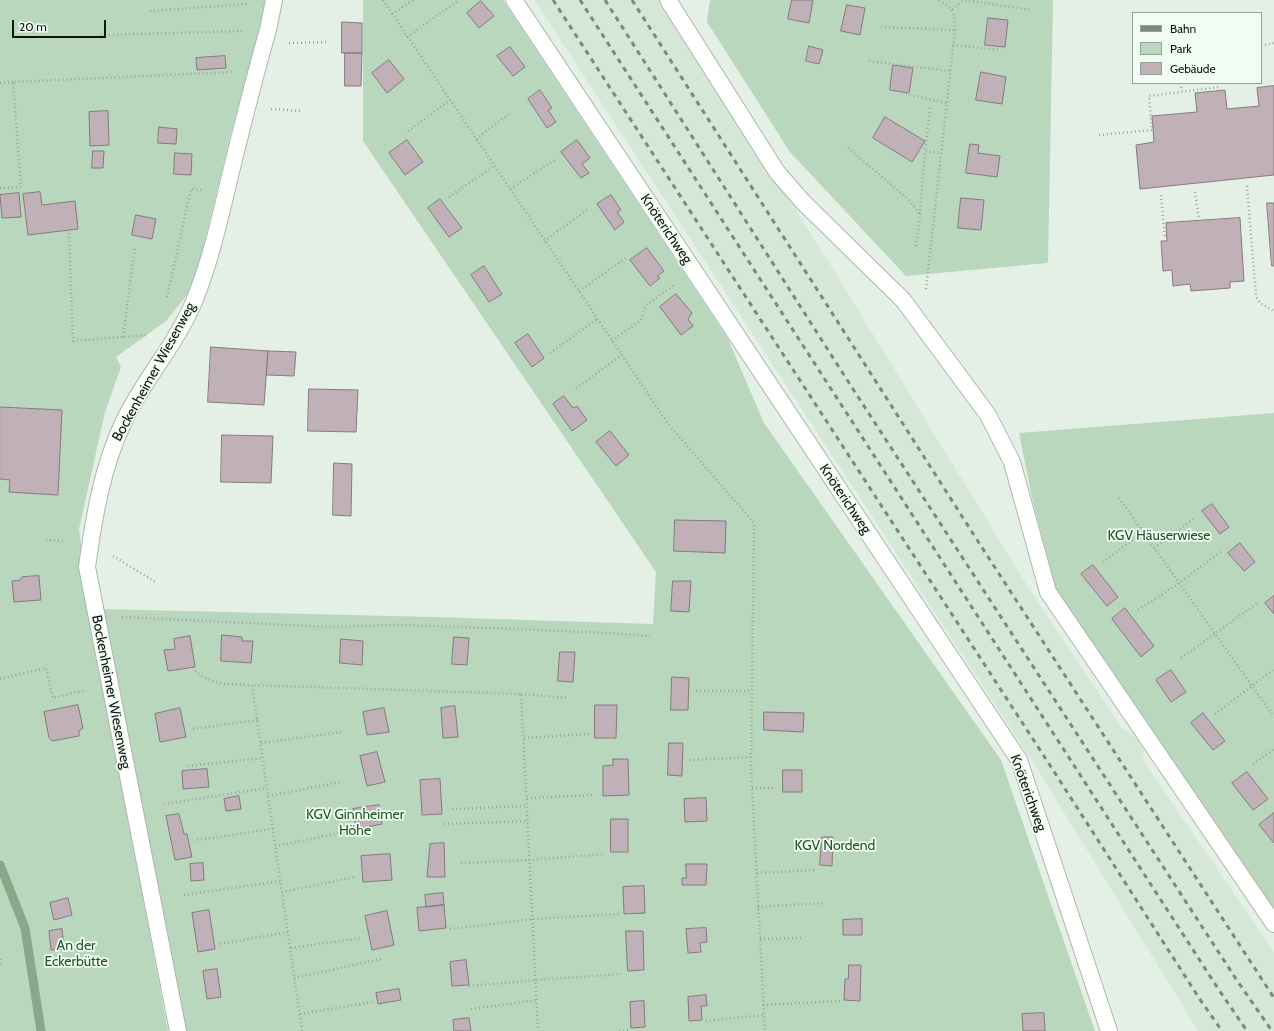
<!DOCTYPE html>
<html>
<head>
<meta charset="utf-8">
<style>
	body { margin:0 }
	#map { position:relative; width:1274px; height:1031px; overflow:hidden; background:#e4f0e5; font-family:Cabin,sans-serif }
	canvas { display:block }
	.legend { position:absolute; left:1132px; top:12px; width:130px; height:72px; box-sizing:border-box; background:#f1fdf2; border:1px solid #97a098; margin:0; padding:5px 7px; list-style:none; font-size:12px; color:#101410 }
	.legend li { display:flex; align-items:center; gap:8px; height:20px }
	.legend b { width:20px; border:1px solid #97a098 }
	.scale { position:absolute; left:12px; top:20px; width:94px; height:18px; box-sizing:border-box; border:2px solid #101410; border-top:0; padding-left:5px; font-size:12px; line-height:14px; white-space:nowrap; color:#101410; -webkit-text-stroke:3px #f1fdf2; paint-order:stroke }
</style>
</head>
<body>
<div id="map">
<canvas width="1274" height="1031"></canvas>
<ul class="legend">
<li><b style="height:5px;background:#7f8780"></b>Bahn</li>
<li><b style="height:11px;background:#b9d7bc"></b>Park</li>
<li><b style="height:11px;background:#c0b1b8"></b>Gebäude</li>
</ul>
<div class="scale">20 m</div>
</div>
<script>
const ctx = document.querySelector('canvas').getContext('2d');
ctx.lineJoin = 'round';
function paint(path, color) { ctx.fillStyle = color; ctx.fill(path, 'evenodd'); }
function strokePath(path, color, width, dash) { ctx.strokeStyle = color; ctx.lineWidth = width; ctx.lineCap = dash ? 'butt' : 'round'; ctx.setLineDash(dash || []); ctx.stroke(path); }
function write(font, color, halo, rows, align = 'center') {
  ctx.font = font + ' Cabin,sans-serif'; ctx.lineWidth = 3.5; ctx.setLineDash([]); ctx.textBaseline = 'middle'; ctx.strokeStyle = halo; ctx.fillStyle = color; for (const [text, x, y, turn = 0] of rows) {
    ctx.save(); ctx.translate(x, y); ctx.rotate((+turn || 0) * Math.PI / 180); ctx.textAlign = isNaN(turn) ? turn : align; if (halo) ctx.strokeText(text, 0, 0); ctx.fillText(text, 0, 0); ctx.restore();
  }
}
const built = new Path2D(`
	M534,0H664L833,269L1030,590L1122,728L1138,739L1144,751L1143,760L1274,952V1031H1198L1038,770Z`);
const green = new Path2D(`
	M0,0H268L230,137L194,286L166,321L116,357L121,367L105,412L79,529L93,630L168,1031H0Z
	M363,0H503L728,339L764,423L1001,760L1095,1031H186L102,609L433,617L653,624L656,572L363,141Z
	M710,0H1053L1048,263L906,276L790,152L707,22Z
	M1274,413V910L1057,594L1032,498L1019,433Z`);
const stream = new Path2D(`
	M0,865L25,928L41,1031`);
const building = new Path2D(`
	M792,0H813L809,23L788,19Z
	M481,1L494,16L479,28L467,13Z
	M847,5L865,8L860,35L841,31Z
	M988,18L1008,20L1005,47L985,45Z
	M342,22L362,23V53H342Z
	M809,46L823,50L819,64L806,61Z
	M510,47L525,67L513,76L497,56Z
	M345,53H362L361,86H345Z
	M225,56L226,68L197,70L196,58Z
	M389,60L404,79L387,93L372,73Z
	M893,65L913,68L909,93L890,90Z
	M981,72L1006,77L1002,104L976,100Z
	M1274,86V175L1140,189L1136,145L1154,142L1152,116L1197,112L1195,93L1225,90L1227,109L1259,106L1257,88Z
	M540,90L552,108L548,110L556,122L547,128L528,99Z
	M108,111L109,145L90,146L89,112Z
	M885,117L925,141L912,162L873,138Z
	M159,127L177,129L176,144L158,143Z
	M407,140L423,162L405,175L389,153Z
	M577,140L590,158L582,164L589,173L581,178L561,152Z
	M970,144L979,145L978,153L1000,156L997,177L966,173Z
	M93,151H104L103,168H92Z
	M175,153L192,154L191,175L174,174Z
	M40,192L42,205L75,201L78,229L28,235L23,194Z
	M19,193L21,217L2,218L0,195Z
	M611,195L621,210L617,212L624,222L615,230L597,204Z
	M961,198L984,200L981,230L958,228Z
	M440,199L462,228L449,237L428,208Z
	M1267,203H1274V266H1272Z
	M136,215L156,219L152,239L132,235Z
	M1240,218L1244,281L1230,282V288L1191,291L1190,284L1173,286L1172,270L1163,271L1161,241H1167L1166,223Z
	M647,248L664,271L657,276L660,278L650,286L630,260Z
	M484,266L502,294L489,302L471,275Z
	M676,294L692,313L688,319L693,326L681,335L660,307Z
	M528,334L544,358L532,367L515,343Z
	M211,347L268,351L264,405L208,402Z
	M268,351L296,352L294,376L267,375Z
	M309,389L358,390L356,432L308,431Z
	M564,396L573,408L577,406L587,420L572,431L553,404Z
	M0,407L62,410L58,495L9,492L10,480L0,479Z
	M610,431L629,455L616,466L596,442Z
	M222,435L273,436L271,483L221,482Z
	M334,463L352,464L351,516L333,515Z
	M1212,504L1229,527L1220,534L1202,511Z
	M675,520L726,521L725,553L674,551Z
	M1240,543L1255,562L1244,571L1228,553Z
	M1093,565L1118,597L1107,606L1081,574Z
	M39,576L41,600L14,602L12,581L20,580L22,577Z
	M673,581H691L689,612L671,611Z
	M1274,596V614L1265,603Z
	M1125,608L1154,646L1141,657L1112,619Z
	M222,635L242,637V641H253L251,663L221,661Z
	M190,636L195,667L168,671L164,650L175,649L174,639Z
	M454,637L469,638L467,665L452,664Z
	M341,639L363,641L362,665L340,663Z
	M560,652H575L573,682L558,681Z
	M1171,670L1186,692L1171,702L1156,680Z
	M672,677L689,678L688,710H671Z
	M78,705L83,728L79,731V736L52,741L49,738L44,712Z
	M595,705H617L616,738H595Z
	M455,706L458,737L443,738L441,708Z
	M180,708L186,737L160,742L155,714Z
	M384,708L389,732L367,735L363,712Z
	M764,712L804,713L803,732L764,730Z
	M1203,713L1225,741L1213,750L1191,723Z
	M669,743H683L682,776L668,775Z
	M377,752L385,782L367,786L360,756Z
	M613,759H628L629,795L603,796V766L613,765Z
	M207,769L209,787L183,789L182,771Z
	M783,770H802V792H783Z
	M1247,772L1268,799L1253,810L1232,783Z
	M440,779L442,814L422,815L420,780Z
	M239,796L241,809L226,811L224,799Z
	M706,798L707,821L685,822L684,799Z
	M379,805L382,824L356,829L353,809Z
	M1274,813V843L1259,825Z
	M179,814L184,834H187L192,857L175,860L166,816Z
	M611,819H628V852H611Z
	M822,837H833L832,866L820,865Z
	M444,843L445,877H427L430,844Z
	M390,854L392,880L363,882L361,856Z
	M203,863L204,880L191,881L190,864Z
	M686,864H707L706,885H682V878H686Z
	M644,886L645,913L624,914L623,887Z
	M443,893L444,905L426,907L425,895Z
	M68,898L72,915L54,920L50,903Z
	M444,905L446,928L419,931L417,908Z
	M209,910L215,949L198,952L192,913Z
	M387,911L394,945L372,950L365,916Z
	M862,919V935H843V920Z
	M706,928L707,942L700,943L701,952L688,953L686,929Z
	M62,929L64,949L51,950L49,931Z
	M626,931H643L644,970L628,971Z
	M466,960L469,985L452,986L450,962Z
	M849,965H861L860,1001L844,1000L845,979H848Z
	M217,969L221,997L207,999L203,971Z
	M399,989L401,1000L378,1004L376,993Z
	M706,995L707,1006H701L702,1020L689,1021L688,997Z
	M644,1001L645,1027L631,1028L630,1002Z
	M1044,1013L1045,1031H1023L1022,1014Z
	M469,1018L471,1031H454L453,1020Z`);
const path = new Path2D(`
	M383,0L669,425L754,523L751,768L765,1031
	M952,9L964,0L1031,10
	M150,11L248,4
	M392,14L413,0
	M881,27L955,30
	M101,35L242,31
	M407,37L459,0
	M289,43L328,42
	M953,45L1001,50
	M1261,46L1274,43
	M869,61L950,71
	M0,83L13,82
	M1180,83L1182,91
	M902,93L947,103
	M930,108L925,151L941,153
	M271,109L301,111
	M408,131L450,100
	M1099,135L1152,130L1149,96L1220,87
	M476,139L509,114
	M848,148L908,199L920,214
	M1247,186L1256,296L1260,303L1274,311
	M0,188L21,187L13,82L232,72
	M510,189L555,160
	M1195,192L1199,219
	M1161,195L1165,239
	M449,197L494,166
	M69,233L73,341L147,335
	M544,241L587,210
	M916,246L920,214L925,151
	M926,289L955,30C955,13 953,9 939,0
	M579,291L626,258
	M167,297L191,189L202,190
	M123,337L135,247
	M612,341L641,320L646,305L674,285
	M550,353L597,319
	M576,388L622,355
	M1119,498L1274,717
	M46,540L65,541
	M1154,548L1196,517
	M113,556L157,583
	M1103,562L1143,532
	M1138,610L1179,583L1222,551
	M122,617L331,627L397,625L519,629L606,633L650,636
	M1181,658L1259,602
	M195,671C213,686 230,684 252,685
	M0,679L46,668L53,698L86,690
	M696,691H752
	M521,694L568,698
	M1215,714L1274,669
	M193,729L258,720
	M524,738L591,734
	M261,743L341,732
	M690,760L751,757
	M1253,764L1274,749
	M188,766L263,758
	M752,788H776
	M268,796L340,782
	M527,798L594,795
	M164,804L267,788
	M452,809L527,806
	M444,824L528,821
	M197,840L273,829
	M275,846L351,831
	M461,863L530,860L605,854
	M757,873L817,870
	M282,892L354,877
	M184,895L281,881
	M758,907L825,903
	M450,929L533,919L619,914
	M760,939L803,938
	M220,944L288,932
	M291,948L360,938
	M0,959V966
	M294,978L381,959
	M469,986L536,980L621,974
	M763,1005L840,1001
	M471,1009L537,1000
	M300,1014L373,1002
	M706,1021L764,1015
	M302,1031L252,685L521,694L538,1031
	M619,1031L630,1030`);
const service = new Path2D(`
	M514,0L1019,760L1109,1031
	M668,0L777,172L803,202L903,300L988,415L1012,462L1048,592L1274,924
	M178,1031L87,567C94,517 102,467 124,421C144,379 178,342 195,299C211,259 220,218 230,176C242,127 254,78 268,30L274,0`);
const rail = new Path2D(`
	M553,0L1053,770L1199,998L1222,1031
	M580,0L1217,987L1247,1031
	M605,0L851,386L1236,979L1272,1031
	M632,0L981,546L1274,998`);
const streetNames = [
	["Knöterichweg",666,229,56],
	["Bockenheimer Wiesenweg",154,372,-61],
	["Knöterichweg",845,499,56],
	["Bockenheimer Wiesenweg",111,692,79],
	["Knöterichweg",1028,793,70]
];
const parkNames = [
	["KGV Häuserwiese",1159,536],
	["KGV Ginnheimer",355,815],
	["Höhe",355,831],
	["KGV Nordend",835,846],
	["An der",76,946],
	["Eckerbütte",76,962]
];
paint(built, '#d5e8d7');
paint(green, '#b9d7bc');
strokePath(stream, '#87a98a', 9);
paint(building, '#c0b1b8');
strokePath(building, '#86797f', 1);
strokePath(service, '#abb7ac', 18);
strokePath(path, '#9ba49c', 2.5, [1, 3]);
strokePath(service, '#fff', 16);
strokePath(rail, '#7f8780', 3, [5, 5]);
write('14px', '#101410', '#f1fdf2', streetNames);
write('14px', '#20542a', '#f1fdf2', parkNames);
</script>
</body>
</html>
